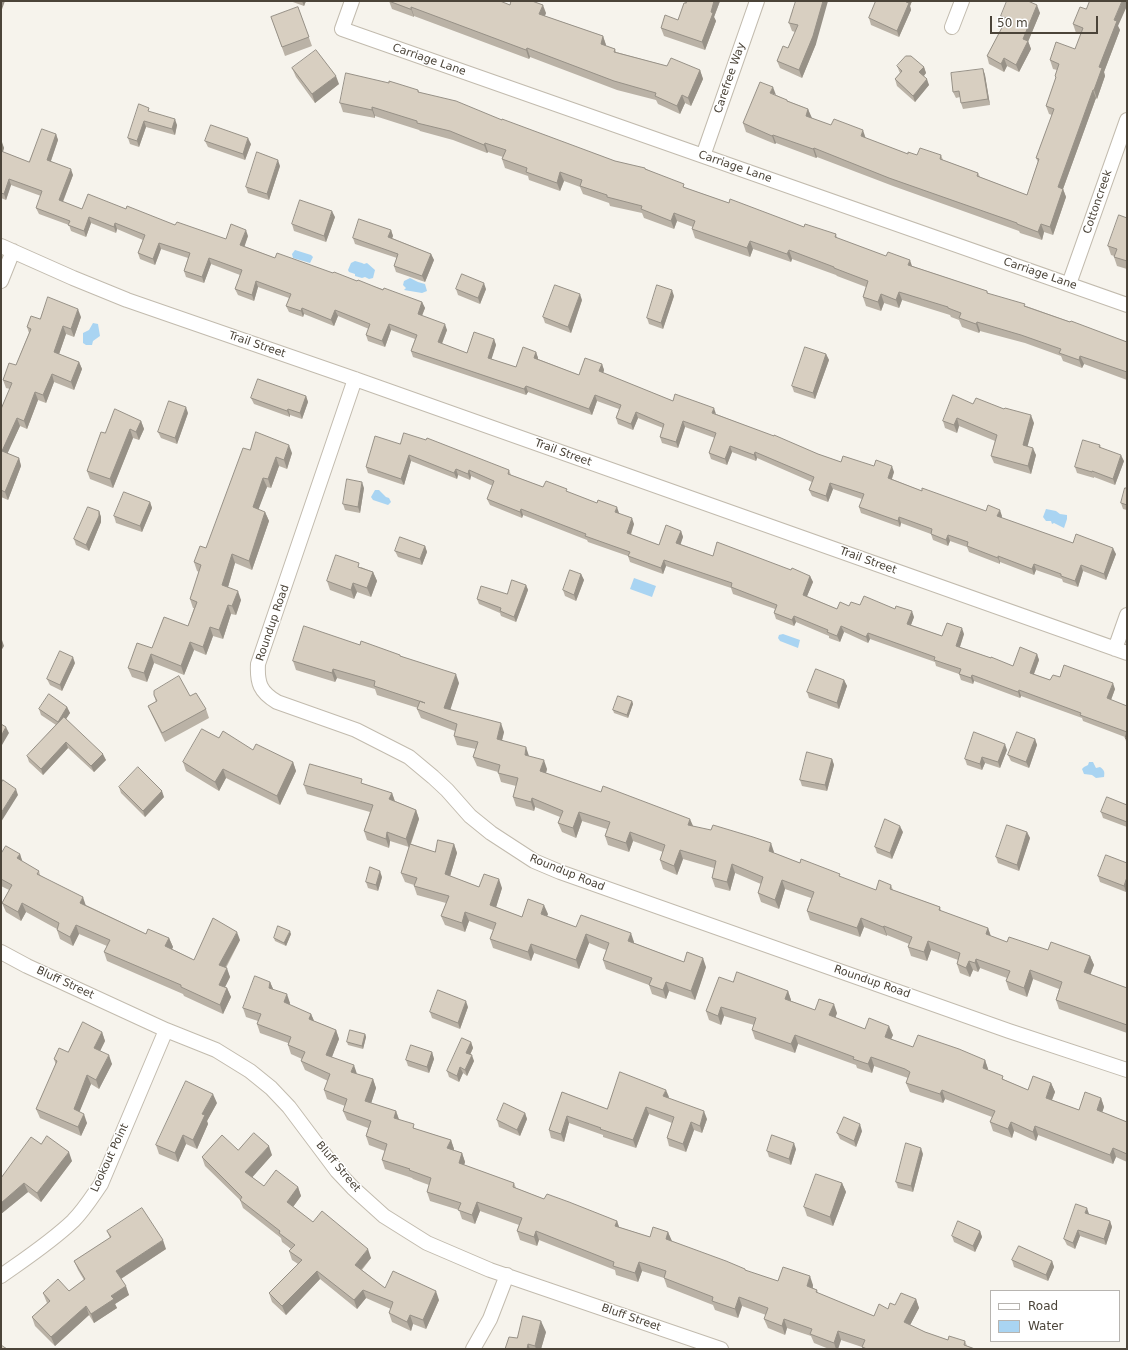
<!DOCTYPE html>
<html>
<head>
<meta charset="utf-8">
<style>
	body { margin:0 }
	#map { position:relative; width:1128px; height:1350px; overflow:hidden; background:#f6f3ec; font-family:"DejaVu Sans",sans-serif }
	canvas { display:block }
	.frame { position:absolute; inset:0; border:2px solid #4b4439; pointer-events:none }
	.legend { position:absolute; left:990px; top:1290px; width:130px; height:52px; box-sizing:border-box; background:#fff; border:1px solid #b7b4b0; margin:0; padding:5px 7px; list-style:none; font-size:12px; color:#4b4439 }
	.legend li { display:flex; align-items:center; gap:8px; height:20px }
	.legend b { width:20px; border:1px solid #b7b4b0 }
	.scale { position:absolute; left:990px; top:16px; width:108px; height:18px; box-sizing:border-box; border:2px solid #4b4439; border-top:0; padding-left:5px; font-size:12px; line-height:14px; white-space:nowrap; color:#4b4439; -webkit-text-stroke:3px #fff; paint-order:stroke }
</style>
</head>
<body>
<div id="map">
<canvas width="1128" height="1350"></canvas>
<div class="frame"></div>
<ul class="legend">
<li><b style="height:5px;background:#fff"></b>Road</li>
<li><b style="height:11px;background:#a9d4f2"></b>Water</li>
</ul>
<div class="scale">50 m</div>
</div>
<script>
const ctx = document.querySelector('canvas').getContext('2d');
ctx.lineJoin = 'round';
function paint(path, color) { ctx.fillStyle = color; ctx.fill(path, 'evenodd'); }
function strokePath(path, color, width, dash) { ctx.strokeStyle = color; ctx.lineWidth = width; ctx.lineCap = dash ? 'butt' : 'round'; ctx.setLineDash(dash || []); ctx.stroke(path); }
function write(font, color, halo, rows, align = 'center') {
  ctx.font = font + ' "DejaVu Sans",sans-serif'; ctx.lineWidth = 3; ctx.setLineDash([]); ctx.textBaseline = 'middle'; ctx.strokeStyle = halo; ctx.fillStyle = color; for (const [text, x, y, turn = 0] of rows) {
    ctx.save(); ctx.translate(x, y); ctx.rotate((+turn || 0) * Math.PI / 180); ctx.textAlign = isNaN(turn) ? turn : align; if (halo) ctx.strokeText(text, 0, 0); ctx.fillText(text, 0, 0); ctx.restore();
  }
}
const water = new Path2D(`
	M295,250L311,255L313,257L310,263L293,258L292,254Z
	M355,261L362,263L364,264L367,263L375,270L373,278L369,279L365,277L362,278L355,276V274L349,272L348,270L351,263Z
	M410,278L418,282L425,284L427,291L422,293L404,290L406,288L403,285L404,281Z
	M93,323L98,324L100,336L93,341L92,345H86L83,343V333L89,330Z
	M375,490H379L386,497L389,498L391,502L388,505L373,500L371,497Z
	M1046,509L1056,511L1060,514L1067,515V519L1064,528L1054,523L1052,524L1051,521H1046L1043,517Z
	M634,578L656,586L652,597L630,589Z
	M783,634L800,640L798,648L780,641L778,638L779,635Z
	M1089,762H1093L1096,768L1100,767C1104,770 1105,771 1104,777L1096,778L1092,775L1084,774L1082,769L1084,767L1088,765Z`);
const street = new Path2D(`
	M352,1L342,29L1127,305
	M952,27L962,1
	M703,156L757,1
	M1,246L73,278L127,300L355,379L1127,653
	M1,281L13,251
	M1069,284L1127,120
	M355,379L258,664C257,683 260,692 277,702L356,730L409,757L433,777L447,790L470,816L491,833L534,861L560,872L1009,1031L1127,1070
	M1115,649L1127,615
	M1,952L27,966L166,1030L216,1050L250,1071L271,1088L289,1107L337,1171L353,1188L384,1216L427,1243L490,1270L721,1349
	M1,1276C25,1259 51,1242 73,1221C84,1210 92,1197 101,1184L166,1030
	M473,1349L490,1319L507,1275`);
const wall = new Path2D(`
	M290,1H306L304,6Z
	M389,1L510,5L546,13L545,16L603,36L606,45V46L615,49L616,52L667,66L700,70L703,79L691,106L685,103L680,114L658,104L656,100L617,90L530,57L529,59L414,16V17L392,9Z
	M686,1H720L714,17L716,21L705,50L664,36L661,28L678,20Z
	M876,1H912L910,6L911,10L899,37L871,25L869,18Z
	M1033,3L1040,13L1028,41L1031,49L1019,72L1007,66L1004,72L989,64L987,56L1004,24L1001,16Z
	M298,7L312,46L285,56L271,17Z
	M793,9L816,44L802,78L780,68L777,61L788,48L795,32L792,31L789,23Z
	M1073,24L1118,26L1120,30L1104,72L1105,76L1097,99L1096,98L1063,189L1066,197L1053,235L1044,232L1042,240L1020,233L1019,231L893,186L817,157L816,158L776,143L775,144L746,132L743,123L776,95L788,101L808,109L811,118L908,154L917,155H941L943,160L978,173L980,177L1027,195L1038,162L1036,158L1052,115L1049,114L1046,106L1056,78L1055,76L1057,70L1053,69L1050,60L1075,49L1081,34L1076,33Z
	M897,66L924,67L926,73L924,76L929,85L915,102L897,86L895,79L900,73Z
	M292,68L339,84L315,103L296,77Z
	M983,69L985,75L990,105L963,109L961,103L960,97L956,98L953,92Z
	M418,90L419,92L615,161L646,169L686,188L729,203L804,227L836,234L837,238L912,266L987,291L988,294L1026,306L1127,342V380L1084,364L1082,368L1063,361L1061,356L1025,343L980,331L979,333L962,327L959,320L951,317L950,315L902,300L899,308L884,303L881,311L866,306L863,297L866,287L837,276L836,275L792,259L791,262L753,249L750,257L712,244L695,238L692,229L693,227L677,221L674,229L644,218L642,213L610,206L609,203L583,194L580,187L564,181L560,191L529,180L528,176L505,168L502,159L503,157L488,152L487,153L453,140L420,131L419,130L375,116V118L343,112L340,103Z
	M151,112L177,125L175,135L146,127L139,147L130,144L128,138Z
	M56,134L58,140L51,161L73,175L63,202L82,209H126L175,225L226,239L248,236L244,246L275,258L333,273L422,302L425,308L422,316L447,330L442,344L467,353L494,339L496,345L491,359L516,367L536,352L538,358V359L579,375L602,364L604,370L603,373L673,401L716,414L818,454L841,462L874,466L894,472L892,479L922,491L1002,516L1001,518L1073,543L1116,554L1106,580L1083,571L1078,587L1063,582L1062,579L1036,570L1034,575L1000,562V564L969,552L967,547L950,541L948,546L933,540L931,534L901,523L900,527L861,513L859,507L862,499L833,489L828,502L812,496L809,490L812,482L757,458L756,461L732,452L727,465L711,459L709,453L715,438L685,427L678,448L662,443L660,437L663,428L638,418L633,430L618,424L616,418L619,409L597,401L592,415L528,392L526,395L413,357L411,351L415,339L391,330L385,347L368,341L366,335L369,329L338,316L334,326L304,314L303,317L289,312L286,306L289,298L258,287L254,301L238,295L235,289L240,275L211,264L204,283L186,277L184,271L188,258L161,249L155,265L140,259L138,253L143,240L117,229L116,233L91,223L86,237L71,231L69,225L39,214L36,208L41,196L11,185L6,200L1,198V142L4,148L3,152L29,162Z
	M205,141L251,144L245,160L208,147Z
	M280,166L269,200L248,193L246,187Z
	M335,217L326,242L294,231L292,224Z
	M1127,218V269L1117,266L1114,257V256L1111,255L1108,246Z
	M391,230L393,236L392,238L431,254L434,260L425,282L396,272L394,266L397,258L355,244L353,238Z
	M456,289H486L480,304L458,295Z
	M674,296L663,329L649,324L647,318Z
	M582,300L571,333L545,323L543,317Z
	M81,317L74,337L66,334L59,354L79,362L82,369L74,390L54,382L46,403L38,400L27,429L20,426L7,453L19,458L21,466L8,500L1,497V409L10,389L6,388L3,380L16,365L29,333L27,327L40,319Z
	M826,354L829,360L815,399L794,392L792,386Z
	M306,396L308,402L302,419L290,415V417L254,404L251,398Z
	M973,404L1034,423L1027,446L1036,455L1031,474L994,463L991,456L995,441L959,426L957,433L945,428L943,421Z
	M188,413L177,444L161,438L158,432Z
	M141,421L144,429L139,440L133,438L113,488L90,479L87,471L105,433Z
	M400,444L509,470L511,475L543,487L568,492L619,513L634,524L631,535L659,545L681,531L683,537L680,544L713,556L791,570L810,576L813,582L807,596L837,609L849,606L860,605L914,617L911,625L942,636L964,634L960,647L1013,666L1037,654L1039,660L1034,674L1050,680L1060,677L1115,689L1111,700L1127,706V744L1125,738V737L1083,721L1082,718L1021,696L1020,698L974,681L973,684L961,680L959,674L936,666L935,662L870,639L868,643L844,632L840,642L829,638V636L796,622L794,626L776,619L774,613L775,609L733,594L731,588L666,566L663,574L630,562L628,556L588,542L587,540L523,515L522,518L490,505L487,499L493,486L471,476L470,480L458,475L457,479L411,461L404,485L368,473L366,467Z
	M1100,445L1101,448L1124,461L1115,485L1094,477V478L1077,473L1075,467Z
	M250,450L292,453L287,469L279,466L271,488L267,487L258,509L265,512L269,521L252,570L235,563L228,587L241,600L236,615L231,614L223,639L213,636L206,655L194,650L184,675L154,663L147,682L132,677L128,668L152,648L188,626L194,608H193L190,599L199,572L197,571L194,562L206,548Z
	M364,488L360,513L345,510L343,504Z
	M1127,488V510L1123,509L1121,503Z
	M150,502L152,508L142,532L116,523L114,516Z
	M99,511L101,517V522L89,551L76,545L74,539Z
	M425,546L427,552L422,565L398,557L395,551Z
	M361,567L373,572L377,581L371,597L357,592L354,599L330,590L327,581Z
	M581,574L584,580L576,601L565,596L563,590Z
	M526,585L528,590L516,622L501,616L500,613L479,604L477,599L507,594Z
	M360,645L401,656L459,683L450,709L504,732L502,740L529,756L547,769L546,773L692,826L774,852V853L800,863L876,890L891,885L893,890L940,907L941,911L988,928L991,936L1007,942L1048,950L1090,956L1094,965L1090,974L1127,988V1033L1059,1009L1056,1000L1059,989L1033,979L1027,997L1009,990L1006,981L1007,978L980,968L978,972L973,970L970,977L960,973L957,964L958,960L931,950L927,961L911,956L908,947L909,944L887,935V936L864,927L860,937L810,920L807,911L811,898L785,889L779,909L761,902L758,893L761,884L735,873L730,891L715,887L712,878L714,868L683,859L677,875L663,869L660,860L663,852L633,841L629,852L608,845L605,836L607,829L582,821L576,838L562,832L558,823L560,817L535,807L534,811L516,806L513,797L516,786L501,782L498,772L477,766L473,757L476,749L457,745L454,736L455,731L421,718L417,709L418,708L377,695L375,689L337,678L335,682L296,670L293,661Z
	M75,663L62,691L50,685L47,679Z
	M844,680L847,686L839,709L809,698L807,692Z
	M154,695L206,709L209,718L165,742L152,715L148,706L156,702Z
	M632,701L633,704L628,718L614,713L613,710Z
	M67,707L70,713L66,719L106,760L94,772L68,748L43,775L29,762L27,756L56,725L41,715L39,709Z
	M219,738L253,750L293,762L296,771L280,805L226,778L219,791L186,771L183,762Z
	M1035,739L1037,745L1029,768L1011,761L1008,755Z
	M1007,750L1000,768L985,763L982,770L967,765L965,759Z
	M832,759L834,765L827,791L802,786L800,780Z
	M364,784L392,793L395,801L416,810L419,819L411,844L435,852L454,844L457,853L450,876L479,887L502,888L496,907L522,917L548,914L547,916L576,927L634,942V943L684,962L706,967L695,1000L669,991L666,999L652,994L649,985L606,969L603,960L606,950L589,943L579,969L534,953L531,961L493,948L490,939L493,930L469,921L465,932L445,925L441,916L446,903L417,895L414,886V885L405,882L401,873L409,847L390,841L389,848L367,840L364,831L370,812L307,794L304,785Z
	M119,787L164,797L145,817L121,793Z
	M1127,805V827L1103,818L1101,812Z
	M903,832L892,859L877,853L875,847Z
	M1027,832L1030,838L1019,871L998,863L996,857Z
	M1,854H20L22,862L39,871L40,875L86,905L146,934L169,938L173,947L172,949L194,960L240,940L226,968L230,977L225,987L227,988L231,997L223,1014L184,996L183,994L107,961L104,952L107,946L79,934L73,946L60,939L57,930V929L26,912L21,921L6,912L2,903L9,890L1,886Z
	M1127,863L1126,892L1100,882L1098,876Z
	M382,877L378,891L368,888L366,882Z
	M291,934L286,946L275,941L274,938Z
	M270,982L273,989L290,1003L289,1005L311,1014L314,1021L336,1030L339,1039L332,1057L357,1074L373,1079L376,1088L371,1103L396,1111L399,1119L416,1129L451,1140L454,1149V1150L462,1153L465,1162L464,1165L514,1183L516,1188L544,1199L617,1221L619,1227L650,1237L668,1232L671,1241L746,1271L778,1281L813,1285V1288L817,1290L818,1293L874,1316L888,1309L895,1305L916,1299L919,1308L910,1325L925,1332L948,1340L965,1341L967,1346L975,1349H863L862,1347L841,1340L838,1349H829L814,1343L811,1336L787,1328L785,1335L768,1328L764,1319L766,1315L742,1306L738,1318L715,1310L713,1305L667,1287L664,1278L642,1271L638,1282L616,1275L615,1270L539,1240L537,1246L520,1240L517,1231L519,1225L480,1211L475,1224L462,1219L459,1210L430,1201L427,1192L429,1185L413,1179L412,1178L385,1169L382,1160L385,1151L369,1145L366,1136L368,1128L347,1120L343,1111L345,1106L327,1099L324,1090L328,1081L305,1070L301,1061L302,1059L291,1054L288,1045V1043L260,1033L257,1024L258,1021L246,1017L243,1008Z
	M733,982L788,991L791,1000V1001L815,1010L837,1013L835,1018L865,1029L893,1035L891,1039L913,1047L985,1060L988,1069V1070L1005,1080L1028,1090L1051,1083L1055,1092L1052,1100L1079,1110L1101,1098L1104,1107L1102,1112L1127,1122V1162L1116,1157L1113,1164L1038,1135L1036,1141L1014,1131L1012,1138L993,1131L990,1122L992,1117L945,1099L943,1103L910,1092L906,1083L908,1078L874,1066L872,1073L857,1068L856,1065L798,1044L795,1053L755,1039L752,1030L754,1025L724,1016L721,1025L709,1020L706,1011Z
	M468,1007L460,1029L432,1018L430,1012Z
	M102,1032L105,1041L100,1051L112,1064L99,1089L91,1084L79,1112L87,1123L81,1136L40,1118L36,1109L56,1065L54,1059L68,1052Z
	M365,1034L366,1037L363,1049L348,1045L347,1042Z
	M471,1042L473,1048L470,1055L474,1061L467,1076L463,1073L459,1082L449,1077L447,1071Z
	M432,1052L434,1059L429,1073L408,1066L406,1060Z
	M562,1092L607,1109L669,1097L668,1098L707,1119L702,1133L694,1130L686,1152L669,1146L667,1138L672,1123L649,1114L636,1148L603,1137V1135L569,1123L564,1142L551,1138L549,1130Z
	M217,1103L207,1121L208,1124L197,1149L186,1144L178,1162L159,1154L156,1145Z
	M525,1113L527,1119L520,1136L499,1127L497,1120Z
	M862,1131L856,1147L840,1139L837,1133Z
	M41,1144L72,1161L41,1202L28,1192L1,1214V1178Z
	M796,1149L791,1165L769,1157L767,1151Z
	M923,1154L913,1192L898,1188L896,1182Z
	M272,1155L252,1177L264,1186L298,1187L301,1196L293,1207L313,1222L371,1258L362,1270L385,1288L439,1300L426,1329L413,1324L411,1331L392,1322L389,1313L391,1309L366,1298L357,1309L320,1279L286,1315L272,1302L269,1293L298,1264L292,1260L289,1251L291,1249L282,1242L281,1238L243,1208L240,1200L205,1166L202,1157Z
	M842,1183L846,1192L833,1226L807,1216L804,1207Z
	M1089,1214V1215L1110,1221L1112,1227L1106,1245L1080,1236L1075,1249L1067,1245L1064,1239Z
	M107,1231L166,1249L121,1279L129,1295L115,1304L117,1308L94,1323L89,1315L55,1346L35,1326L32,1317L47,1303L43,1293L69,1291L84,1280L78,1270L74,1261L110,1238Z
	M980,1231L982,1237L975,1252L954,1242L952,1236Z
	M1012,1260L1052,1261L1054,1267L1048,1281L1014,1267Z
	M546,1332L541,1349H505L517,1338Z`);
const shadedWall = new Path2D(`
	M1,1H5L1,12Z
	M302,1H306L304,6Z
	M714,1H720L714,17L716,21L705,50L702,42L711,12Z
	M823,1H828L816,44L802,78L799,70Z
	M907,1H912L910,6L911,10L899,37L897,31Z
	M1122,1H1127V6L1118,26L1120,30L1104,72L1105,76L1097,99L1094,90L1099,67L1114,20Z
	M543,5L546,13L542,22L539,14Z
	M1037,5L1040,13L1028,42V41L1031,49L1019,72L1016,65L1023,39Z
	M411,7L414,16V17L411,9Z
	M603,36L606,45L604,52L601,44Z
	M527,48L530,57L529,59L526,50Z
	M1004,58L1007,66L1004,72L1001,64Z
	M924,67L926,73L922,78L919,72Z
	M983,69L985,75L990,105L988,99Z
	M700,70L703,79L691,106L688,98Z
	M336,76L339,84L315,103L312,94Z
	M927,79L929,85L915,102L913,96Z
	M773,87L776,95L770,93Z
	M1093,90L1096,98L1063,189L1066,197L1053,235L1050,227L1058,187Z
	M682,95L685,103L680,114L677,106Z
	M372,107L375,116V118L372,110Z
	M808,109L812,118L809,124L806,116Z
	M175,119L177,125L175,135L172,129Z
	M144,121L146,127L139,147L137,141Z
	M863,130L866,139L861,136Z
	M56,134L58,140L49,166L47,160Z
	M773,135L776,143L775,144L772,136Z
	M248,138L251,144L245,160L243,154Z
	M2,142L4,148L1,157V146Z
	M485,143L488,152L487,153L484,145Z
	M814,148L817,157L816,158L813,149Z
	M278,160L280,166L269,200L267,194Z
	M71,169L73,175L61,206L59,200Z
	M560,172L564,181L560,191L557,183Z
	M9,179L11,185L6,200L4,194Z
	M332,211L335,217L326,242L324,236Z
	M674,213L677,221L674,229L671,221Z
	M89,217L91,223L86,237L84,231Z
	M115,223L117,229L116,233L114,227Z
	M1041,224L1044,232L1042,240L1038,232Z
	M246,230L248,236L243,251L240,245Z
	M391,230L393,236L390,243L388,237Z
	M750,241L753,249L750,257L747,248Z
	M159,243L161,249L155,265L153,259Z
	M789,250L792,259L791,262L787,254Z
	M431,254L434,260L425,282L422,276Z
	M209,258L211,264L204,283L202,277Z
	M910,260L913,269L908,265Z
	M256,281L258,287L254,301L252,295Z
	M484,283L486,289L480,304L478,298Z
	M672,290L674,296L663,329L661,323Z
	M899,292L902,300L899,308L896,300Z
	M580,294L582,300L571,333L568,327Z
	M881,294L884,303L881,311L878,302Z
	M422,302L425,308L420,320L418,314Z
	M302,308L304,314L303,317L301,311Z
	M78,309L81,317L74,337L71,329Z
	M335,310L338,316L334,326L331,320Z
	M977,322L980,331L979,333L976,324Z
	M389,324L391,330L385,347L382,341Z
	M445,324L447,330L440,348L438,342Z
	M63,326L66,334L57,360L54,352Z
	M494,339L496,345L490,364L488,358Z
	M536,352L538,358L536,364L534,358Z
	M826,354L829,360L815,399L813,393Z
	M1080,356L1084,364L1082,368L1079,360Z
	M79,362L82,369L74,390L71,382Z
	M602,364L604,370L602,377L599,371Z
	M52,374L54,382L46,403L43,395Z
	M526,386L528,392L526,395L524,389Z
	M35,392L38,400L27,429L24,421Z
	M595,395L597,401L592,415L589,409Z
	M306,396L308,402L302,419L300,413Z
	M186,407L188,413L177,444L175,438Z
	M714,408L716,414L712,413Z
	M288,409L290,415V417L287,411Z
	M636,412L638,418L633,430L631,424Z
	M1031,415L1034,423L1026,452L1023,445Z
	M17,418L20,426L5,459L2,451Z
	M957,418L959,426L957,433L954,425Z
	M141,421L144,429L139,440L136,432Z
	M683,421L685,427L678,448L676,442Z
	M130,429L133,438L113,488L110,479Z
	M289,445L292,453L287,469L284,460Z
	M730,446L732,452L727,465L725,459Z
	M1033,448L1036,455L1031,474L1028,466Z
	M755,452L757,458L756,461L754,455Z
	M409,455L411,461L404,485L401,479Z
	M1121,455L1124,461L1115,485L1113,479Z
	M276,457L279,466L271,488L268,479Z
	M19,458L21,466L8,500L5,492Z
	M892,466L894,472L890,484L888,478Z
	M456,469L458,475L457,479L454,473Z
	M469,470L471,476L470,480L468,474Z
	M263,478L267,487L256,516L253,507Z
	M362,482L364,488L360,513L358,507Z
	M830,483L833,489L828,502L826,496Z
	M150,502L152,508L142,532L140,526Z
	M617,507L619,513L617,518L615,512Z
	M521,509L523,515L522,518L520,512Z
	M1000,510L1002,516L1000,523L997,516Z
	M99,511L101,517V522L89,551L86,545Z
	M265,512L269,521L252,570L249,561Z
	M899,517L901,523L900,527L898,521Z
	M632,518L634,524L629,539L627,533Z
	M681,531L683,537L679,549L676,543Z
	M948,535L950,541L948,546L946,540Z
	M425,546L427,552L422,565L420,559Z
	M1113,548L1116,554L1106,580L1104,574Z
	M232,554L235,563L226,594L222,585Z
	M998,556L1000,562V564L998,558Z
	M664,560L666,566L663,574L661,568Z
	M1034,564L1036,570L1034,575L1032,569Z
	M1081,565L1083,571L1078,587L1075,581Z
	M373,572L377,581L371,597L367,588Z
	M581,574L584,580L576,601L574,595Z
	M810,576L813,582L805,601L803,595Z
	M353,583L357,592L354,599L351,590Z
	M526,585L528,590L516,622L514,617Z
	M238,591L241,600L236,615L232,606Z
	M228,605L231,614L223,639L219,630Z
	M912,611L914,617L909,630L907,624Z
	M794,616L796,622L794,626L792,620Z
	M841,626L844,632L840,642L837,636Z
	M210,627L213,636L206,655L203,647Z
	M962,628L964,634L958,652L956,646Z
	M868,633L870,639L868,643L866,637Z
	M2,640L4,646L1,651V641Z
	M190,642L194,650L184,675L181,666Z
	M151,654L154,663L147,682L144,673Z
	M1037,654L1039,660L1032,679L1030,673Z
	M73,657L75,663L62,691L60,685Z
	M333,669L337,678L335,682L332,673Z
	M456,674L459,683L448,717L444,708Z
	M972,675L974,681L973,684L971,678Z
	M844,680L847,686L839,709L837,703Z
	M1113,683L1115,689L1109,705L1107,698Z
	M1019,690L1021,696L1020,698L1018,692Z
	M632,701L633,704L628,718L627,715Z
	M67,707L70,713L60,728L58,722Z
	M501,723L504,732L500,748L497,739Z
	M6,727L9,733L2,745L1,742V736Z
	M1035,739L1037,745L1029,768L1026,762Z
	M66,742L68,748L43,775L41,769Z
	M1005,744L1007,750L1000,768L998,762Z
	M526,747L529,756L525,755Z
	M103,754L106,760L94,772L91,766Z
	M982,757L985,763L982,770L980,764Z
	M832,759L834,765L827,791L825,785Z
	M544,760L547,769L544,780L540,771Z
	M293,762L296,771L280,805L277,796Z
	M223,769L226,778L219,791L215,782Z
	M16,789L18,795L1,822V813Z
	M162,791L164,797L145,817L143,811Z
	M392,793L395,802L389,799Z
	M532,798L535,807L534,811L531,802Z
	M416,810L419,819L409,848L406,839Z
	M579,812L582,821L576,838L573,828Z
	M690,819L694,828L688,825Z
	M900,826L903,832L892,859L890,853Z
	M387,832L390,841L389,848L386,839Z
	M630,832L633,841L629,852L626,843Z
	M1027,832L1030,838L1019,871L1017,865Z
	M771,843L774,852L772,860L769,851Z
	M454,844L457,853L448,883L445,874Z
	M680,850L683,859L677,875L674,866Z
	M20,854L23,863L17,858Z
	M732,864L735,873L730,891L727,882Z
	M380,871L382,877L378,891L376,885Z
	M1127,877V889L1126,892L1124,886Z
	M499,879L502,888L494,914L490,905Z
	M782,880L785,889L779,909L775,900Z
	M83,897L86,906L80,903Z
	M22,903L26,912L21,921L18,912Z
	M544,905L548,914L544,923L541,914Z
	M465,912L469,921L465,932L462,923Z
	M861,918L864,927L860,937L857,928Z
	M76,925L79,934L73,946L70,937Z
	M884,926L887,935V936L883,927Z
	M988,928L991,937L986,934Z
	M290,931L291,934L286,946L284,943Z
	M237,932L240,940L222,973L219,965Z
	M631,933L634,942L632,950L628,941Z
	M586,934L589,943L579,969L576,960Z
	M169,938L173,947L169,955L165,946Z
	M928,941L931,950L927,961L924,952Z
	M531,944L534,953L531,961L528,952Z
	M1090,956L1094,965L1088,981L1084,972Z
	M703,958L706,967L695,1000L691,991Z
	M976,959L980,968L978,972L975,963Z
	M969,961L973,970L970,977L966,968Z
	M227,968L230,977L222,993L219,985Z
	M1030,970L1033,979L1027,997L1024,988Z
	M270,982L274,991L269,988Z
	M666,982L669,991L666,999L663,990Z
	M227,988L231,997L223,1014L220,1005Z
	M788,991L791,1000L789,1008L785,999Z
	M287,994L290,1003L287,1011L284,1002Z
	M466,1001L468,1007L460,1029L458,1023Z
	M834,1004L837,1013L833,1024L829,1015Z
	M721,1007L724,1016L721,1025L718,1016Z
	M311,1014L315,1023L309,1019Z
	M889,1026L893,1035L888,1046L885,1037Z
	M336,1030L339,1039L329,1064L326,1055Z
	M102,1032L105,1041L97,1057L94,1048Z
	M365,1034L366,1037L363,1049L362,1046Z
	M795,1035L798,1044L795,1053L791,1044Z
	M471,1042L473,1048L468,1059L466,1053Z
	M432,1052L434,1059L429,1073L427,1067Z
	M109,1055L112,1064L99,1089L96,1080Z
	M472,1055L474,1061L467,1076L465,1070Z
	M871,1057L874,1066L872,1073L868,1064Z
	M985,1060L988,1069L986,1077L983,1068Z
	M354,1065L357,1074L351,1072Z
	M460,1067L463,1073L459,1082L457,1076Z
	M87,1075L91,1084L77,1118L74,1109Z
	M373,1079L376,1088L369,1110L365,1101Z
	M1051,1083L1055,1092L1049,1107L1046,1098Z
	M666,1090L669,1097L666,1104L663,1096Z
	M942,1090L945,1099L943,1103L940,1094Z
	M213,1094L217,1103L207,1121L208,1124L197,1149L193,1140L202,1114Z
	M1101,1098L1104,1107L1100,1119L1097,1110Z
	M646,1107L649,1114L636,1148L633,1140Z
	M396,1111L399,1120L394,1118Z
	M704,1111L707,1119L702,1133L700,1126Z
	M525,1113L527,1119L520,1136L517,1130Z
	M84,1114L87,1123L81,1136L78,1127Z
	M567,1116L569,1123L564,1142L561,1134Z
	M691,1122L694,1130L686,1152L683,1144Z
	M1011,1122L1014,1131L1012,1138L1008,1129Z
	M860,1124L862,1131L856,1147L854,1141Z
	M1035,1126L1038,1135L1036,1141L1033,1132Z
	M183,1135L186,1144L178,1162L175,1153Z
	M451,1140L454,1149L451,1157L447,1148Z
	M794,1143L796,1149L791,1165L789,1159Z
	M269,1146L272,1155L249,1181L245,1172Z
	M921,1148L923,1154L913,1192L911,1186Z
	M1113,1148L1116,1157L1113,1164L1110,1155Z
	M69,1152L72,1161L41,1202L37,1193Z
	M462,1153L465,1162L462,1172L459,1163Z
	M24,1183L28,1192L1,1214V1203Z
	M842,1183L846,1192L833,1226L830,1217Z
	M298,1187L301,1196L290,1211L287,1202Z
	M477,1202L480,1211L475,1224L472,1215Z
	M1087,1208L1089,1214L1087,1219L1085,1213Z
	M617,1221L620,1230L615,1226Z
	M1110,1221L1112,1227L1106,1245L1104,1239Z
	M1078,1230L1080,1236L1075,1249L1073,1243Z
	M536,1231L539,1240L537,1246L534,1237Z
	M980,1231L982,1237L975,1252L973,1246Z
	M668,1232L672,1241L669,1248L666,1239Z
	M163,1240L166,1249L119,1280L116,1271Z
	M368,1249L371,1258L358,1273L355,1265Z
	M1052,1261L1054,1267L1048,1281L1046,1275Z
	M639,1262L642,1271L638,1282L635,1273Z
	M317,1271L320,1279L286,1315L282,1306Z
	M810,1276L813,1285L811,1295L807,1286Z
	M126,1286L129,1295L115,1304L117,1308L94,1323L91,1314L111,1296Z
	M363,1290L366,1298L357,1309L354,1300Z
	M436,1291L439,1300L426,1329L423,1320Z
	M739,1297L742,1306L738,1318L735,1309Z
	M916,1299L919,1308L907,1331L904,1322Z
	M86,1306L89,1315L55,1346L51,1337Z
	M410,1315L413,1324L411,1331L407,1322Z
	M784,1319L787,1328L785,1335L782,1326Z
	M541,1321L546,1332L541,1349H536L535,1346Z
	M838,1331L841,1340L838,1349H836L834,1343Z
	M528,1344L530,1349H527Z`);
const building = new Path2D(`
	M389,1H500L510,5L511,1H532L543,5L539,14L603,36L601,44L615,49L614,52L667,66L671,58L700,70L688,98L682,95L677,106L655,96L656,93L614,81L527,48L526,50L411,7V9Z
	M686,1H714L711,12L713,13L702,42L661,28L665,15L678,20L684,3H686Z
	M796,1H823L813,36L799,70L777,61L783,46L788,48L798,25L789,23Z
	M876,1H907L906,2L909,3L897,31L869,18Z
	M1007,1H1028L1037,5L1023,39L1028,41L1016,65L1004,58L1001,64L987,56L1007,18L1001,16Z
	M1090,1H1122L1114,20L1117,21L1099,67L1102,68L1094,90H1093L1058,187L1063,189L1050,227L1041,224L1038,232L1017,224V223L889,178L814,148L813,149L773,135L772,136L743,123L760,82L773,87L770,93L787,100V101L808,109L806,116L831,125L834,119L863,130L861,136L908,154V152L917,155L920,148L941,155L940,159L978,173L977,176L1027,195L1039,159L1036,158L1054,109L1046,106L1056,77L1055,76L1059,64L1050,60L1056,42L1075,49L1083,28L1073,24L1080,7L1086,9Z
	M298,7L309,37L282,47L271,17Z
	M316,50L336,76L312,94L292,68Z
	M906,56H911L924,67L919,72L927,79L913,96L895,79L902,71L897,66Z
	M983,69L988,99L961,103L959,91L953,92L951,73Z
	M346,73L389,83V81L418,90V92L456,101L502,120V119L615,161L645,168V169L684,184L683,187L729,203L730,199L804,227L805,224L836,234L835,237L886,256L888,252L910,260L908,265L987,291V293L1025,304L1024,306L1070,322L1071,321L1127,342V372L1080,356L1079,360L1059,353L1061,349L1021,335L977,322L976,324L959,318L961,313L948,308V307L899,292L896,300L881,294L878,302L863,297L868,281L834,268V267L789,250L787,254L750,241L747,248L692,229L695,221L674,213L671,221L641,209L642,206L607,197V195L580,186L582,180L560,172L557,183L526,172L527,168L502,159L506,150L485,143L484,145L450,131L417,123V121L372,107V110L340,103Z
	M139,104L149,108L148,111L175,119L172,129L144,121L137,141L128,138Z
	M211,125L248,138L243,154L205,141Z
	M42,129L56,134L47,160L71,169L59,200L82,209L88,194L126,209L127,206L175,225L177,222L226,239L231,224L246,230L240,245L275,258L277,253L333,273L334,272L357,281L358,280L383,290L384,288L422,302L418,314L445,324L438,342L467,353L474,332L494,339L488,358L516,367L523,347L536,352L534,358L579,375L585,358L602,364L599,371L673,401L675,394L714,408L712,413L774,436V435L818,454L841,462L843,456L874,466L876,460L892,466L888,478L922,491V488L986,511L988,505L1000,510L997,516L1073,543L1076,534L1113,548L1104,574L1081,565L1075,581L1061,576V574L1034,564L1032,569L998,556V558L967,546L968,542L948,535L946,540L931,534L932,529L899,517L898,521L859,507L864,494L830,483L826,496L809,490L814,477L755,452L754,455L730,446L725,459L709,453L716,433L683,421L676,442L660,437L664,424L636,412L631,424L616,418L621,405L595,395L589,409L526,386L524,389L411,351L417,335L389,324L382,341L366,335L370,324L335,310L331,320L302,308L301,311L286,306L291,294L256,281L252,295L235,289L242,270L209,258L202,277L184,271L190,253L159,243L153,259L138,253L145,235L115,223L114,227L89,217L84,231L68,225L70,221L36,208L42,191L9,179L4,194L1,193V151L29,162Z
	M257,152L278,160L267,194L246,187Z
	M300,200L332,211L324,236L292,224Z
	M1119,215L1127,218V261L1114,257L1117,249L1108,246Z
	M359,219L391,230L388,237L431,254L422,276L394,266L398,254L353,238Z
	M462,274L484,283L478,298L456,289Z
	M555,285L580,294L568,327L543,317Z
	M657,285L672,290L661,323L647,318Z
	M48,297L78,309L71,329L63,326L54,352L79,362L71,382L52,374L43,395L35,392L24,421L17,418L2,451L19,458L5,492L1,490V409L12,383L3,380L9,363L16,365L31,329L27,327L31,316L40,319Z
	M805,347L826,354L813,393L792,386Z
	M258,379L306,396L300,413L288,409L287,411L251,398Z
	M953,395L973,404L976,398L1004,409L1005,408L1031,415L1023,445L1033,448L1028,466L991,456L997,435L957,418L954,425L943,421Z
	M169,401L186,407L175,438L158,432Z
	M115,409L141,421L136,432L130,429L110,479L87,471L101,432L105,433Z
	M256,432L289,445L284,460L276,457L268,479L263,478L253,507L265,512L249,561L232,554L222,585L238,591L232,606L228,605L219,630L210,627L203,647L190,642L181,666L151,654L144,673L128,668L137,643L152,648L164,617L188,626L197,602L190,599L201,565L194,562L200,546L206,548L243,448L250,450Z
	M404,433L426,440L427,438L509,470L508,474L543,487L546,481L567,489L566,491L597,503L598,500L617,507L615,512L632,518L627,533L659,545L666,525L681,531L676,543L713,556L717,542L791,570L792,568L810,576L803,595L837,609L840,602L849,606L851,602L860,605L864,596L895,609L896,606L912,611L907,624L942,636L947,623L962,628L956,646L991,658V657L1013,666L1020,647L1037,654L1030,673L1050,680L1053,675L1060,677L1064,665L1113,683L1107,698L1127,706V739L1125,738L1127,732L1080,715L1081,713L1019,690L1018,692L972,675L971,678L959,674L961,669L934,660L935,657L868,633L866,637L841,626L837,636L827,632L828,630L794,616L792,620L774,613L777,605L731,587L732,583L664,560L661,568L628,556L630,552L585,536L586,534L521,509L520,512L487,499L494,481L469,470L468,474L456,469L454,473L409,455L401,479L366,467L375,436L400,444Z
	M1083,440L1100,445L1099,447L1121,455L1113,479L1092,471V472L1075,467Z
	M347,479L362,482L358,507L343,504Z
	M1125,488H1127V505L1121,503Z
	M124,492L150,502L140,526L114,516Z
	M88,507L99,511V516L86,545L74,539Z
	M400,537L425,546L420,559L395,551Z
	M336,555L359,563L358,567L373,572L367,588L353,583L351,590L327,581Z
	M570,570L581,574L574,595L563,590Z
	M512,580L526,585L514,617L500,611L501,608L477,599L481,586L507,594Z
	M304,626L360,645L361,641L400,655V656L456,674L444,708L501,723L497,739L526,747L525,755L544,760L540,771L601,792L603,786L690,819L688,825L711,830L713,825L753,837L771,843L769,851L800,863L801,859L840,874L839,876L876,890L879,880L891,885L890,889L940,907L939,910L988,928L986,934L1007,942L1009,937L1048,950L1051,942L1090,956L1084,972L1127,988V1025L1056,1000L1062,982L1030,970L1024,988L1006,981L1010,971L976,959L975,963L969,961L966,968L957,964L960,953L928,941L924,952L908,947L912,937L884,926L883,927L861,918L857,928L807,911L814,892L782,880L775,900L758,893L763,877L732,864L727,882L712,878L716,861L680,850L674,866L660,860L665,845L630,832L626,843L605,836L610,822L579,812L573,828L558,823L563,811L532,798L531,802L513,797L518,778L498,773L500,765L473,757L478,742L454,736L457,724L417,709L420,701L425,703L374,686L375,681L333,669L332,673L293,661Z
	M60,651L73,657L60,685L47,679Z
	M816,669L844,680L837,703L807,692Z
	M179,676L190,696L196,693L206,709L162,733L148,706L157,701L154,695V691Z
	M49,694L67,707L58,722L39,709Z
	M618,696L632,701L627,715L613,710Z
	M64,717L103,754L91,766L66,742L41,769L27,756Z
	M1,724L6,727L1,736Z
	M202,729L219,738L223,731L253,750L256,744L293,762L277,796L223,769L215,782L183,762Z
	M974,732L1005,744L998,762L982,757L980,764L965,759Z
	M1017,732L1035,739L1026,762L1008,755Z
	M807,752L832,759L825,785L800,780Z
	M310,764L362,779L361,783L392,793L389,799L416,810L406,839L387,832L386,839L364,831L373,805L304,785Z
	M138,767L162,791L143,811L119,787Z
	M3,780L16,789L1,813V784Z
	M1107,797L1127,805V822L1101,812Z
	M885,819L900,826L890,853L875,847Z
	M1007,825L1027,832L1017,865L996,857Z
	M438,840L454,844L445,874L479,887L484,874L499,879L490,905L522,917L528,899L544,905L541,914L576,927L581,915L631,933L628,941L684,962L687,952L703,958L691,991L666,982L663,990L649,985L652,978L603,960L609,943L586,934L576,960L531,944L528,952L490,939L496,923L465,912L462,923L441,916L449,896L414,886L417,878L401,873L410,844L435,852Z
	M6,846L20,854L17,858L39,871L37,874L83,897L80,903L146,934L148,929L169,938L165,946L194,960L213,918L237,932L219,965L227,968L219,985L227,988L220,1005L181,987V985L104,952L110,940L76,925L70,937L57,930L59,923L22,903L18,912L2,903L12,885L1,879V854Z
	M1106,855L1127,863V877L1124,886L1098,876Z
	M370,867L380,871L376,885L366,882Z
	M278,926L290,931L284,943L274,938Z
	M737,972L788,991L785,999L815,1010L819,999L834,1004L829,1015L865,1029L869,1018L889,1026L885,1037L913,1047L918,1035L959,1049L985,1060L983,1068L1003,1076L1002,1079L1028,1090L1033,1076L1051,1083L1046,1098L1079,1110L1085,1092L1101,1098L1097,1110L1127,1122V1154L1113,1148L1110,1155L1035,1126L1033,1132L1011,1122L1008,1129L990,1122L995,1111L942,1090L940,1094L906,1083L910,1072L905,1069L871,1057L868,1064L853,1059L854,1057L795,1035L791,1044L752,1030L756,1018L721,1007L718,1016L706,1011L719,977L733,982Z
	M255,976L270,982L269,988L287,994L284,1002L311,1014L309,1019L336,1030L326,1055L354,1065L351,1072L373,1079L365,1101L396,1111L394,1118L414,1124L413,1128L451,1140L447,1148L462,1153L459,1163L514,1183L513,1187L544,1199L547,1194L569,1202L617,1221L615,1226L650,1237L653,1227L668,1232L666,1239L726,1261L745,1269V1270L778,1281L783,1267L810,1276L807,1286L817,1290L816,1292L874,1316L879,1304L888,1309L890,1303L895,1305L901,1293L916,1299L904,1322L925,1332L948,1340L949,1336L965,1341L964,1345L975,1349H867L862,1347L865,1340L838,1331L834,1343L810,1334L812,1329L784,1319L782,1326L764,1319L768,1308L739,1297L735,1309L712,1301L713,1297L664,1278L666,1271L639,1262L635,1273L613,1266L614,1262L536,1231L534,1237L517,1231L522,1218L477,1202L472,1215L458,1210L461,1203L427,1192L431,1178L409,1170L410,1169L382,1160L387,1144L366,1136L371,1121L343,1111L347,1099L324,1090L330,1074L301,1061L305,1052L288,1045L291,1037L257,1024L261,1014L243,1008Z
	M438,990L466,1001L458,1023L430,1012Z
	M83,1022L102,1032L94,1048L109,1055L96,1080L87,1075L74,1109L84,1114L78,1127L36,1109L57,1061L54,1059L59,1048L68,1052Z
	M350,1030L365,1034L362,1046L347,1042Z
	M462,1038L471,1042L466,1053L472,1055L465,1070L460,1067L457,1076L447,1071Z
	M411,1045L432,1052L427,1067L406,1060Z
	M620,1072L666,1090L663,1096L704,1111L700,1126L691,1122L683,1144L667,1138L674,1117L646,1107L633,1140L600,1129L601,1128L567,1116L561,1134L549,1130L562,1092L607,1109Z
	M186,1081L213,1094L202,1114L205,1115L193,1140L183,1135L175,1153L156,1145Z
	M504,1103L525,1113L517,1130L497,1120Z
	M844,1117L860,1124L854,1141L837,1133Z
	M254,1133L269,1146L245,1172L264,1186L276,1170L298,1187L287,1202L313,1222L322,1211L368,1249L355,1265L385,1288L393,1271L436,1291L423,1320L410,1315L407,1322L389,1313L393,1302L363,1290L354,1300L317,1271L282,1306L269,1293L302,1260L289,1251L295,1245L279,1233L280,1231L240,1200L242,1197L202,1157L222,1135L238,1150Z
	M772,1135L794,1143L789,1159L767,1151Z
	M47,1136L69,1152L37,1193L24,1183L1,1203V1178L31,1137L41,1144Z
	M906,1143L921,1148L911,1186L896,1182Z
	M816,1174L842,1183L830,1217L804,1207Z
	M1076,1204L1087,1208L1085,1213L1110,1221L1104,1239L1078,1230L1073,1243L1064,1239Z
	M142,1208L163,1240L116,1271L126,1286L111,1296L114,1299L91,1314L86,1306L51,1337L32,1317L50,1301L43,1293L58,1279L69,1291L85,1279L74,1261L111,1237L107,1231Z
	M958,1221L980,1231L973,1246L952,1236Z
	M1019,1246L1052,1261L1046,1275L1012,1260Z
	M523,1316L541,1321L535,1346L528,1344L527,1349H505L509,1337L517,1338Z
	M1,1345L7,1349H1Z`);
const streetNames = [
	["Carriage Lane",429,60,19],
	["Carefree Way",730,78,-71],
	["Carriage Lane",735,167,19],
	["Cottoncreek",1098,202,-71],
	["Carriage Lane",1040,274,19],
	["Trail Street",257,345,19],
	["Trail Street",563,453,20],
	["Trail Street",868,561,20],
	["Roundup Road",273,623,-71],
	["Roundup Road",567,873,22],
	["Roundup Road",872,982,19],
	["Bluff Street",65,983,25],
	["Lookout Point",110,1158,-65],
	["Bluff Street",338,1167,50],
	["Bluff Street",631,1318,19]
];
paint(water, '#a9d4f2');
strokePath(street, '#c2bbae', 16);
strokePath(street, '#fff', 14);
paint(wall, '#bab2a6');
paint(shadedWall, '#979187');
paint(building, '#d8cfc1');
strokePath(building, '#979187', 1);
write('11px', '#4b4439', '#fff', streetNames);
</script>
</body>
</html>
